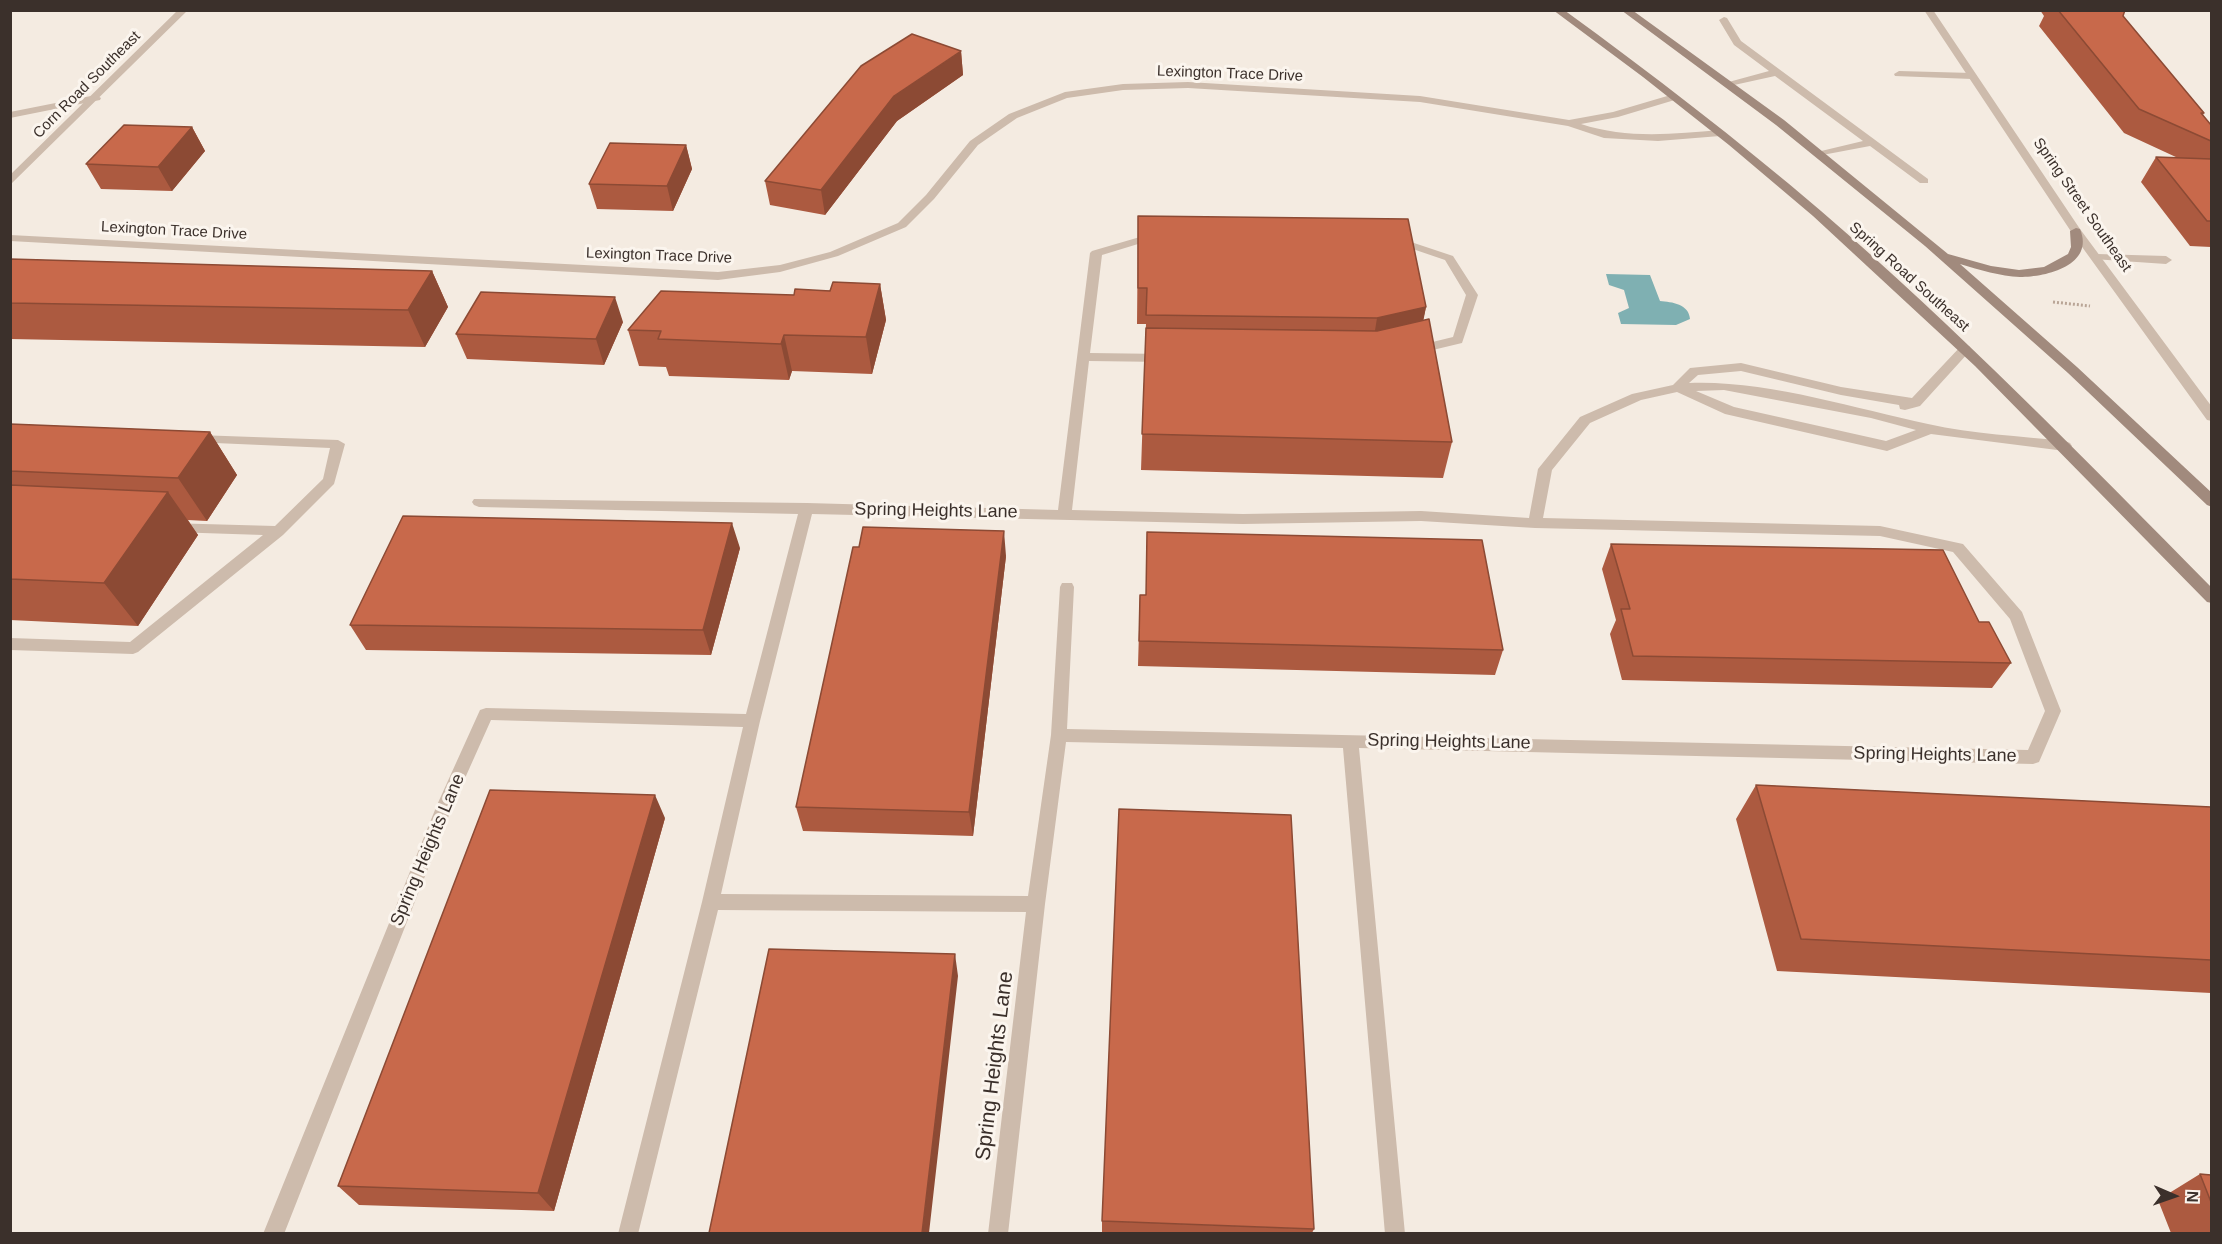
<!DOCTYPE html>
<html>
<head>
<meta charset="utf-8">
<style>
	body { margin:0 }
	#map { position:relative; width:2222px; height:1244px; overflow:hidden; background:#f4ebe1; font-family:Arial,sans-serif }
	canvas { display:block }
	.frame { position:absolute; inset:0; border:12px solid #3b302b; pointer-events:none }
	.north { position:absolute; left:2144px; top:1166px; width:60px; height:60px; -webkit-text-stroke:4px #fbf5ee; paint-order:stroke; rotate:92deg; font-size:16px; font-weight:700; line-height:24px; text-align:center; color:#3b302b }
	.north::after { content:''; display:block; margin:auto; width:21px; height:27px; background:#3b302b; clip-path:polygon(50% 0,100% 100%,50% 72%,0 100%) }
</style>
</head>
<body>
<div id="map">
<canvas width="2222" height="1244"></canvas>
<div class="frame"></div>
<div class="north">N</div>
</div>
<script>
const ctx = document.querySelector('canvas').getContext('2d');
ctx.lineJoin = 'round';
function paint(path, color) { ctx.fillStyle = color; ctx.fill(path, 'evenodd'); }
function strokePath(path, color, width, dash) { ctx.strokeStyle = color; ctx.lineWidth = width; ctx.lineCap = dash ? 'butt' : 'round'; ctx.setLineDash(dash || []); ctx.stroke(path); }
function write(font, color, halo, rows, align = 'center') {
  ctx.font = font + ' Arial,sans-serif'; ctx.lineWidth = 6; ctx.setLineDash([]); ctx.textBaseline = 'middle'; ctx.strokeStyle = halo; ctx.fillStyle = color; for (const [text, x, y, turn = 0] of rows) {
    ctx.save(); ctx.translate(x, y); ctx.rotate((+turn || 0) * Math.PI / 180); ctx.textAlign = isNaN(turn) ? turn : align; if (halo) ctx.strokeText(text, 0, 0); ctx.fillText(text, 0, 0); ctx.restore();
  }
}
const water = new Path2D(`
	M1606,274L1650,275L1660,301C1672,302 1689,304 1690,319L1676,325L1621,324L1618,313L1629,308L1624,290L1609,285Z`);
const path = new Path2D(`
	M2053,302L2090,306`);
const service = new Path2D(`
	M1724,17L1727,18L1741,41L1928,179V183H1920L1870,146L1817,156V152L1863,141L1775,76L1725,87V83L1769,71L1734,45L1719,20Z
	M1899,71L1972,73L1977,76L1972,79L1895,76L1894,74Z
	M96,95L101,98L100,100L10,118V112Z
	M2097,254L2166,256L2172,260L2166,264L2093,259V255Z
	M197,435L338,440L345,444L334,484L283,535L138,652L133,654L10,650V638L130,642L263,535L172,532L167,531L165,527L167,523L275,526L323,479L330,448L192,442L190,439Z`);
const minor = new Path2D(`
	M178,10H188L10,185V175Z
	M1188,82L1420,96L1569,120L1613,112L1674,94L1679,97L1678,99L1618,117L1581,124C1626,139 1673,134 1720,130L1725,133L1720,136L1658,141L1604,138L1568,126L1420,102L1188,88L1123,90L1067,98L1017,118L978,145L934,199L906,227L838,256L780,272L718,280L10,241V235L718,272L780,265L830,252L898,223L926,195L970,141L1009,114L1065,92L1123,84Z
	M1157,232L1161,233V237L1102,255L1090,353L1165,354L1171,358L1165,362L1089,361L1072,510L1243,514L1421,511L1529,518L1538,469L1580,417L1632,394L1673,385L1690,368L1741,363L1841,387L1912,398L1961,346H1969L1971,349L1969,352L1920,406L1905,410L1900,409L1899,405L1841,395L1741,371L1698,375L1689,383C1767,380 1852,408 1928,424C1973,434 2020,436 2065,441L2070,443L2072,446L2070,449L2065,451L1931,434L1887,451L1725,414L1677,392L1641,400L1590,423L1552,470L1543,518L1880,526L1963,544L2022,612L2061,711L2039,762L2033,764L1359,748L1405,1234H1385L1343,748L1066,742L1045,904L1008,1234H988L1026,912L718,910L638,1234H618L702,902L743,727L491,720L453,805L284,1234H263L437,805L480,710L486,708L746,714L798,514L479,507L474,505L472,502L474,499L807,503L1058,510L1090,253L1092,251ZM1724,390L1871,418L1916,430L1886,441L1734,407L1696,391ZM812,514L1243,524L1421,521L1535,528L1880,536L1953,552L2010,619L2045,711L2028,750L1067,729L1074,587L1072,583H1062L1060,587L1051,735L1028,896L721,894L760,721Z
	M1402,239L1453,256L1478,295L1462,343L1416,354L1410,350L1412,347L1453,337L1466,295L1445,260L1401,245L1389,244L1387,242L1393,239Z`);
const tertiary = new Path2D(`
	M1924,10H1933L2080,229L2212,407V421L2207,420L2072,233Z`);
const secondary = new Path2D(`
	M1553,10H1564C1652,74 1738,140 1821,211C1958,329 2085,459 2212,588V603L2207,602L1975,366L1813,216L1729,145L1643,77Z
	M1621,10H1632L1784,120L1948,254L1991,266L2019,270L2044,267L2068,254L2071,247L2070,231L2076,228L2080,229C2095,265 2047,277 2020,277C2000,276 1980,270 1960,264L2077,367L2212,493V507L2207,505L2068,373L1925,246L1776,125Z`);
const wall = new Path2D(`
	M2040,10H2125L2123,16L2204,113L2203,115L2211,125V247L2190,246L2141,182L2156,157L2178,158L2124,133L2039,26L2044,16Z
	M961,51L963,75L897,121L825,215L770,205L765,181Z
	M192,127L205,151L172,191L101,189L86,164Z
	M686,145L692,169L673,211L597,209L589,184Z
	M1138,216L1426,307L1423,320L1452,442L1443,478L1141,470L1146,324H1137Z
	M10,259L432,271L448,307L425,347L10,339Z
	M880,284L886,320L872,374L792,371L789,380L669,376L666,367L639,366L628,330L794,295Z
	M623,322L604,365L467,359L456,334Z
	M10,424L210,432L237,475L207,521L188,520L198,535L138,626L10,620Z
	M1611,544L1979,622L2011,663L1992,688L1622,680L1610,634L1616,620L1602,569Z
	M740,548L711,655L366,650L350,625Z
	M1006,556L973,836L803,831L796,807Z
	M1140,595L1503,650L1495,675L1138,666Z
	M1756,785L2211,807V993L1777,971L1736,819Z
	M665,818L554,1211L359,1205L338,1186Z
	M2200,1174L2211,1175V1233H2171L2158,1200Z
	M1102,1221L1314,1229L1312,1233H1102Z`);
const shadedWall = new Path2D(`
	M961,51L963,75L897,121L825,215L821,190L894,96Z
	M192,127L205,151L172,191L158,167Z
	M686,145L692,169L673,211L667,186Z
	M432,271L448,307L425,347L408,310Z
	M880,284L886,320L872,374L866,337Z
	M615,297L623,322L604,365L596,339Z
	M1426,307L1419,343L1371,355L1377,318Z
	M784,335L792,371L789,380L781,344Z
	M210,432L237,475L207,521L178,478Z
	M168,492L198,535L138,626L104,583Z
	M732,523L740,548L711,655L703,630Z
	M1004,531L1006,556L973,836L969,812Z
	M655,795L665,818L554,1211L538,1193Z
	M955,954L958,976L929,1233H922Z`);
const building = new Path2D(`
	M2058,10H2125L2123,16L2204,113H2201L2211,125V141L2139,109Z
	M912,34L961,51L894,96L821,190L765,181L861,66Z
	M124,125L192,127L158,167L86,164Z
	M610,143L686,145L667,186L589,184Z
	M2156,157L2211,159V221H2207Z
	M1138,216L1408,219L1426,307L1377,318L1146,315L1147,288H1138Z
	M10,259L432,271L408,310L10,303Z
	M833,282L880,284L866,337L784,335L781,344L658,339L661,331L628,330L661,291L794,295L795,289L830,291Z
	M481,292L615,297L596,339L456,334Z
	M1429,319L1452,442L1142,434L1146,328L1377,331Z
	M10,424L210,432L178,478L10,471Z
	M10,485L168,492L104,583L10,579Z
	M403,516L732,523L703,630L350,625Z
	M863,527L1004,531L969,812L796,807L853,547H859Z
	M1147,532L1482,540L1503,650L1139,641L1140,595H1146Z
	M1611,544L1943,550L1979,622H1989L2011,663L1633,656L1621,609H1630Z
	M1756,785L2211,807V960L1801,939Z
	M490,790L655,795L538,1193L338,1186Z
	M1119,809L1291,815L1314,1229L1102,1221Z
	M769,949L955,954L922,1233H709Z
	M2200,1174L2211,1175V1202Z`);
const farStreetnames = [
	["Lexington Trace Drive",1230,74,2],
	["Corn Road Southeast",87,85,-45],
	["Spring Street Southeast",2082,205,55],
	["Lexington Trace Drive",174,231,3],
	["Lexington Trace Drive",659,256,2],
	["Spring Road Southeast",1909,277,42]
];
const streetNames = [
	["Spring Heights Lane",936,511,1],
	["Spring Heights Lane",1449,742,1],
	["Spring Heights Lane",1935,755,1],
	["Spring Heights Lane",428,850,-67]
];
const nearStreetnames = [
	["Spring Heights Lane",995,1066,-83]
];
paint(water, '#7fb0b2');
strokePath(path, '#b9a596', 3, [2, 2]);
paint(service, '#cdbbac');
paint(minor, '#cdbbac');
paint(tertiary, '#cdbbac');
paint(secondary, '#a18a7d');
paint(wall, '#ac5a40');
paint(shadedWall, '#8c4a34');
paint(building, '#c8694b');
strokePath(building, '#8c4a34', 1.5);
write('15px', '#3b302b', '#fbf5ee', farStreetnames);
write('18px', '#3b302b', '#fbf5ee', streetNames);
write('21px', '#3b302b', '#fbf5ee', nearStreetnames);
</script>
</body>
</html>
